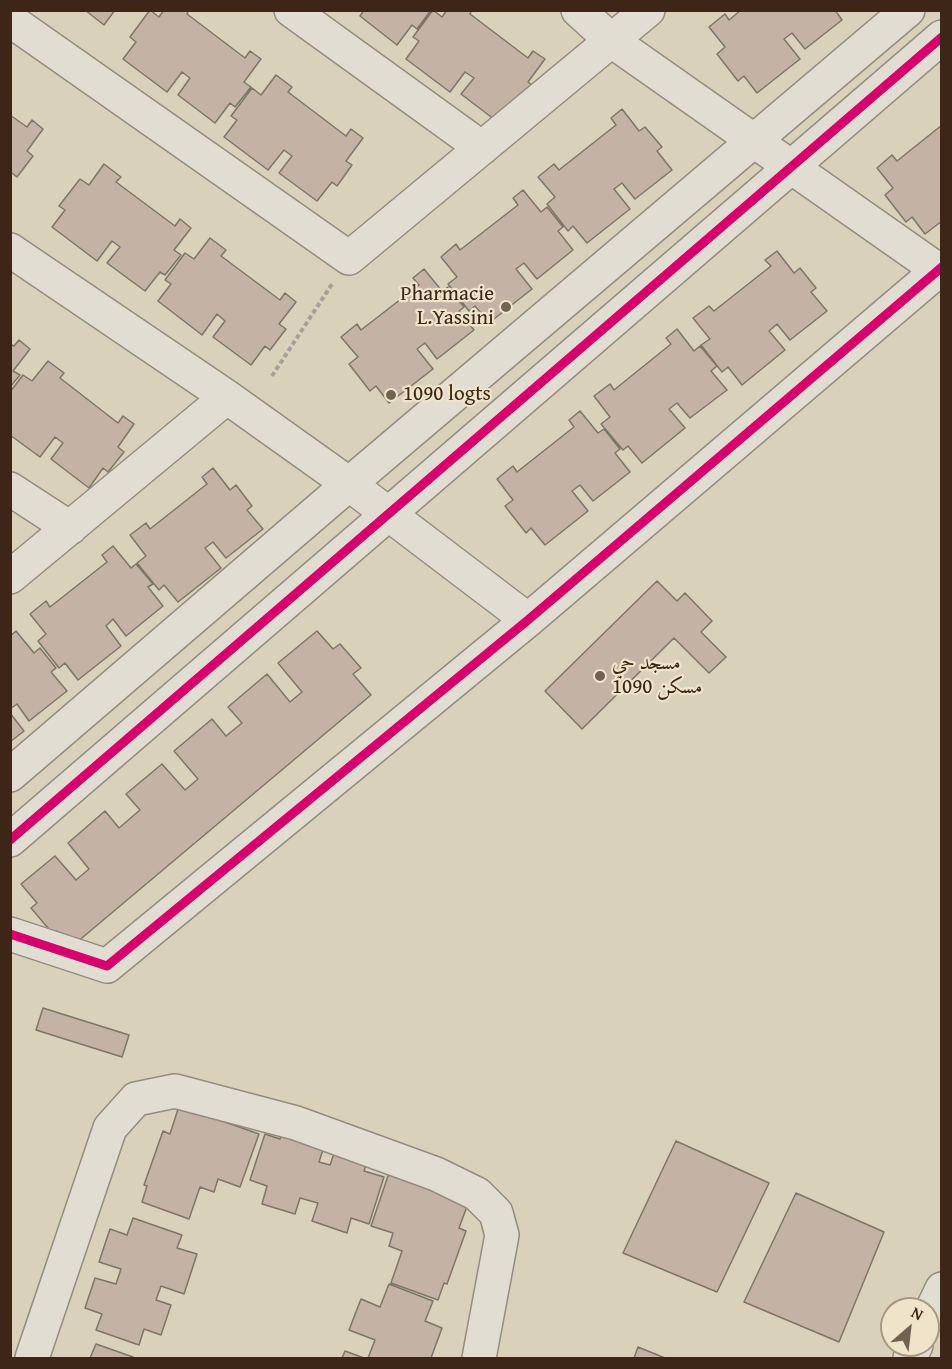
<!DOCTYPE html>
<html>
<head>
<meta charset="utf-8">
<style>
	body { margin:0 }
	#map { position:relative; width:952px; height:1369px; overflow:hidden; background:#dad1bb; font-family:"Gentium Book Plus",serif }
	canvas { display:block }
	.frame { position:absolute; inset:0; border:12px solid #3d2618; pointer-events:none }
	.north { position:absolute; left:880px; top:1297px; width:60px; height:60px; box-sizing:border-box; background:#efe4ca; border:2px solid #a89883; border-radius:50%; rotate:28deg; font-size:16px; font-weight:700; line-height:24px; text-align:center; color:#3d2618 }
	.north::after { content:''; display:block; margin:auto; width:21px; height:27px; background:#746251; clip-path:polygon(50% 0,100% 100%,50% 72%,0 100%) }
</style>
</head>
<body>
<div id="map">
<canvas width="952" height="1369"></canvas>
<div class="frame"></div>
<div class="north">N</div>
</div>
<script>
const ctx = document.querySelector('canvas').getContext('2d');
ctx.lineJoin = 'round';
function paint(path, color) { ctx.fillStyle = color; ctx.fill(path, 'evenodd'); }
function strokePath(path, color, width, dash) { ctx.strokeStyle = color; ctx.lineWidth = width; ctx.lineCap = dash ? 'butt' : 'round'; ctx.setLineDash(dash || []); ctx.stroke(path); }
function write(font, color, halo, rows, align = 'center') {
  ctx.font = font + ' "Gentium Book Plus",Amiri,serif'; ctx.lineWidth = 4.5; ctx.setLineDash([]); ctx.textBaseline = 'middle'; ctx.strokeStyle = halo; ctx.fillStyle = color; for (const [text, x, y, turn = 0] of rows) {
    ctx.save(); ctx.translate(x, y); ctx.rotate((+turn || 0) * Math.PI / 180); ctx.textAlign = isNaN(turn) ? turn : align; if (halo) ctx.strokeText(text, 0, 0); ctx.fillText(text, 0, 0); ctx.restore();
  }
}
const building = new Path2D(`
	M85,10H115L104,25Z
	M150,10L159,17L164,10H189L187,14L245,58L250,51L261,59L244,82L251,87L235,107L230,103L215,123L178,95L190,78L182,72L167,92L123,59L136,42L130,37Z
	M364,10H431L417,29L412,25L397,45L360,16Z
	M433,10L442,17L447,10H472L470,14L528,58L533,51L545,59L528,82L534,87L499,123L461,94L474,78L465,72L450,92L406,59L419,41L413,37Z
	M741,10H835L842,20L805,49L792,33L784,39L800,59L757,93L744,76L738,81L717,54L725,47L709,27L725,14L729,20Z
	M276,75L292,87L288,92L346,136L351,129L363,138L346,161L352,165L337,186L332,182L317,201L279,173L292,156L284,150L268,170L224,137L237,120L231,116L252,88L261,95Z
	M622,109L639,131L645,127L662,147L657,151L672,170L635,199L622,183L614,189L630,209L587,243L573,226L568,231L547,204L555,197L538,177L554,164L559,170L616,125L611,118Z
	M10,115L27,127L32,120L43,129L27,151L33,156L17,177L12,173L10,175Z
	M942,125V221L925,234L912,217L906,222L885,195L893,188L877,168L892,155L897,161Z
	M104,164L121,177L116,182L175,226L180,219L191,228L174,250L181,255L165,275L160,272L145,291L107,263L120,247L112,241L97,261L52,227L65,210L59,206L80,179L89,185Z
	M523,190L541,212L547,207L563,227L558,231L573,250L537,279L524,263L516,269L532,289L489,323L475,306L469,311L448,284L457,277L441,257L456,244L460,250L518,205L513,198Z
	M210,238L226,250L221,256L280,300L285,293L296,302L279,324L286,329L270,350L265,346L251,365L213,337L225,321L217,314L202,335L158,301L171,284L165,280L185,253L194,259Z
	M777,251L794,273L800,268L816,288L811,292L827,311L790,340L777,324L769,331L785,350L742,385L728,367L722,372L701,345L710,339L693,318L709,306L714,311L771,266L765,260Z
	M424,269L442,291L448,287L464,307L459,311L474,330L437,359L425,343L417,349L433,369L389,403L376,386L370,391L349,364L358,357L341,337L357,324L361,330L419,285L413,278Z
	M677,329L694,351L700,346L717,366L711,371L727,390L690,418L677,403L669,409L685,428L642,463L628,446L623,450L601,424L610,417L594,396L610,384L614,390L671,344L666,338Z
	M19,340L30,349L13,371L20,375L10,387V344L14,346Z
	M48,361L64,373L60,378L118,423L123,416L134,424L118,447L124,452L108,472L103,468L89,488L51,459L63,443L55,437L40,457L10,435V392L23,375L32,381Z
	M580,411L598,433L604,429L620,449L615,453L630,472L593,501L580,485L572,491L588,511L545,545L531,528L526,533L505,506L513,500L497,479L513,466L517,472L574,427L569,420Z
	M213,468L230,490L236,485L252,506L247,510L263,529L226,558L213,542L205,548L221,568L178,602L164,585L159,590L137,563L146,556L130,535L146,523L150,529L207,484L202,477Z
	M113,546L131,568L136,564L153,584L148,587L163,606L126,636L113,619L106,626L121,646L78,680L65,663L59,668L38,641L46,634L30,614L46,601L50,607L107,562L102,555Z
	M657,581L677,601L685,593L712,621L701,632L726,657L709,673L674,638L582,729L545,691Z
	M16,631L34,653L40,648L56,668L51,672L67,691L29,721L17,704L10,709V636Z
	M317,631L333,649L340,644L361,668L353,674L371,695L70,948L57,931L53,934L31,908L37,903L21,884L55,856L76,880L89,869L68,843L105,811L119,828L140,810L126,794L162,764L185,790L198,779L174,751L212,719L226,736L242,723L228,707L267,674L290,702L302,692L278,663Z
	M10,713L24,731L10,742Z
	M43,1008L129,1035L122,1057L36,1030Z
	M179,1106L259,1134L240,1187L218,1179L214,1192L200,1187L189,1219L142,1202L147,1186L144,1185L163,1131L170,1134Z
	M285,1124L327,1137L319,1162L330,1165L337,1145L369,1156L364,1171L384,1177L369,1224L351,1218L347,1233L312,1221L318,1203L300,1198L295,1214L262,1204L267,1186L250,1180L265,1134L280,1139Z
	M676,1141L769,1183L717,1292L623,1253Z
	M389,1173L469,1201L459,1228L466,1231L447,1284L444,1283L438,1300L391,1283L402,1251L389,1246L393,1233L371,1226Z
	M796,1193L884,1232L839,1342L744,1302Z
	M133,1218L182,1235L177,1248L197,1254L184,1294L161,1286L156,1300L171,1305L161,1335L144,1329L139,1345L96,1330L102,1314L85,1308L95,1278L116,1284L121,1269L99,1262L110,1229L127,1235Z
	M389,1284L433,1301L425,1321L442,1328L431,1358H368L375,1340L349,1330L361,1299L380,1307Z
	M96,1344L133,1357L132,1358H90Z
	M638,1347L665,1358H634Z
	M345,1351L364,1358H342Z`);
const path = new Path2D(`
	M272,376L332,284`);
const minor = new Path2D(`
	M291,10L482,148
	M578,10L612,41L938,270
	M10,20L349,258L648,10
	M10,250L227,397L349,484L528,620
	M10,489L70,528
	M10,577L227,397
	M10,775L349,484L908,10
	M10,840L942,37
	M10,934L107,966L528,620L942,267
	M928,1318L942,1289
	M32,1358L110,1128L136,1099L175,1091L296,1123L436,1174L477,1194L496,1213L502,1235L479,1358
	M910,1358L916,1345`);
const cycleway = new Path2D(`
	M10,840L942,37
	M10,934L107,966L528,620L942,267`);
const markers = [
	[506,307,6,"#746251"],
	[391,395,6,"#746251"],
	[600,676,6,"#746251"]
];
const poiNames = [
	["Pharmacie",494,295,"right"],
	["L.Yassini",494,319,"right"],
	["1090 logts",403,395],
	["مسجد حي",612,664],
	["1090 مسكن",612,688]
];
paint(building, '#c4b3a5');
strokePath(building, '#7d7568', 1.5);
strokePath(minor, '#948c7e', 36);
strokePath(path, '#a59f96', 4, [4.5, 3]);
strokePath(minor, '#e2ddd2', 33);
strokePath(cycleway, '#d6006c', 9);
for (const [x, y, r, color] of markers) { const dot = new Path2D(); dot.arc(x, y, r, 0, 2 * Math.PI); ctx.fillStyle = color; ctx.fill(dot); strokePath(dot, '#efe4ca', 2); }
write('21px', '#3d2618', '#efe4ca', poiNames, 'left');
</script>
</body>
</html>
